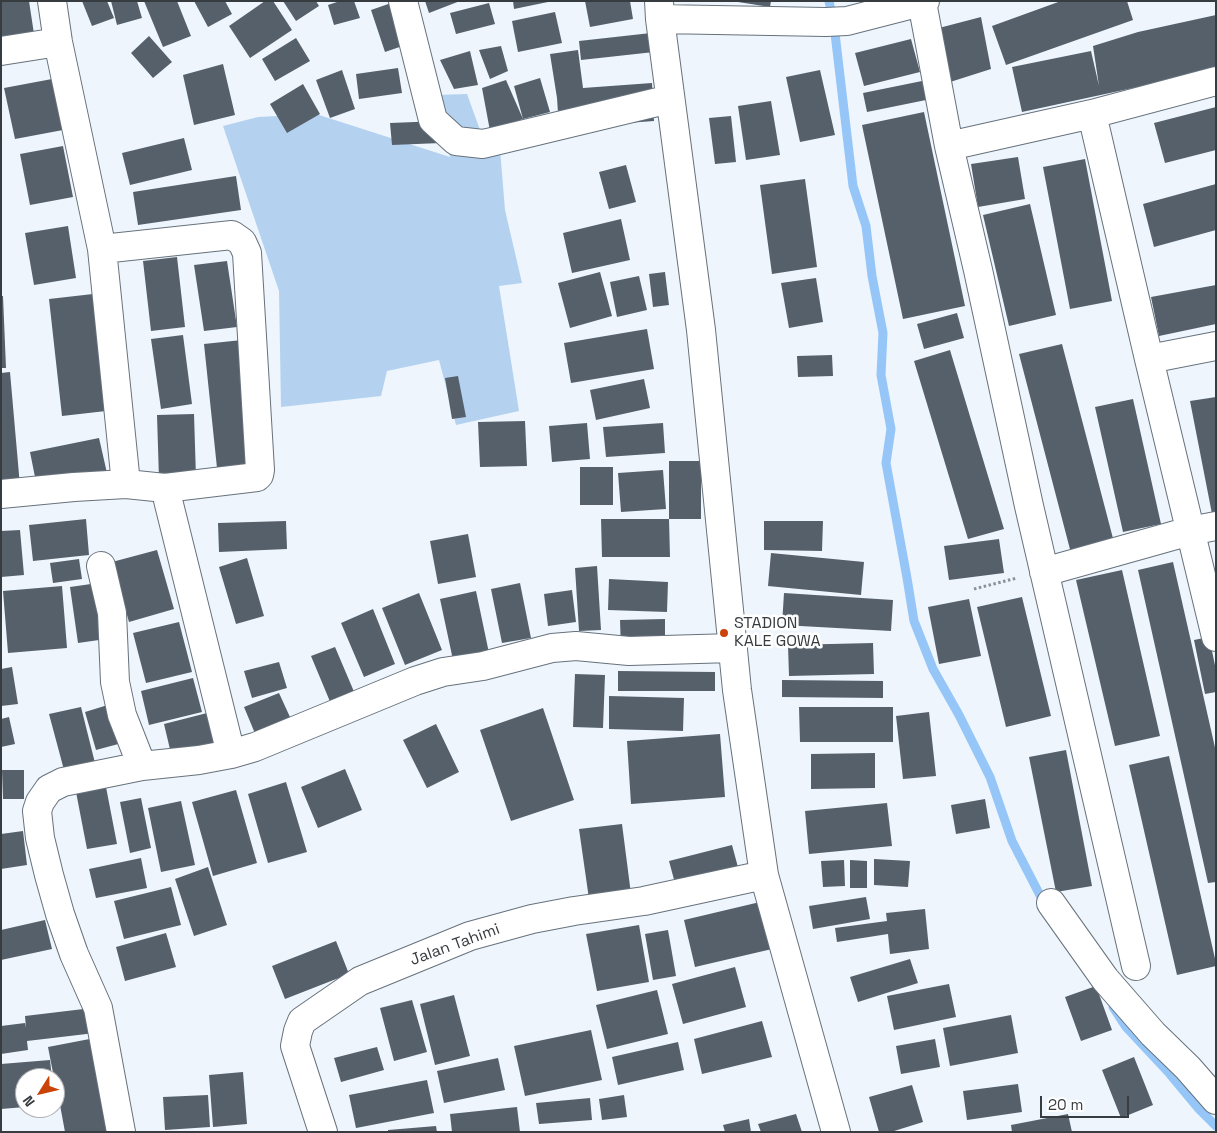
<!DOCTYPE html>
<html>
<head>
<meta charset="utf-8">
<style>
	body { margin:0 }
	#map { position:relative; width:1217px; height:1133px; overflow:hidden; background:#eef5fd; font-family:"Space Grotesk",sans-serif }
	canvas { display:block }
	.frame { position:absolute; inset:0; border:2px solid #373c40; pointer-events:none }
	.north { position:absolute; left:15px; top:1068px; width:50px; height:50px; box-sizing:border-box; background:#fff; border:1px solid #afb1b3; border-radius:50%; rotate:234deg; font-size:14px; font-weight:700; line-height:20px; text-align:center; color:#373c40 }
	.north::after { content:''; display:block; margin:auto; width:18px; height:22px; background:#ca4308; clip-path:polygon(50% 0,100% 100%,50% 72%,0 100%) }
	.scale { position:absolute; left:1040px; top:1096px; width:89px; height:22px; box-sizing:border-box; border:2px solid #373c40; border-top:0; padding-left:6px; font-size:15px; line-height:18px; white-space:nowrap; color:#373c40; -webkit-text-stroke:4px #fff; paint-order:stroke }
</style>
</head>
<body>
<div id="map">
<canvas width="1217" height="1133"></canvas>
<div class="frame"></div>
<div class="north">N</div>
<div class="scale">20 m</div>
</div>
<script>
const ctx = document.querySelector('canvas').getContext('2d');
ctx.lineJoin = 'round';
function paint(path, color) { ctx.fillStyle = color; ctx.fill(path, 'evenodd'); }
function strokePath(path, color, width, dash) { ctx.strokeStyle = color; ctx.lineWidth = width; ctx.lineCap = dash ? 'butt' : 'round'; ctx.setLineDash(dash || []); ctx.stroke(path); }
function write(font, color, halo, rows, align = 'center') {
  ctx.font = font + ' "Space Grotesk",sans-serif'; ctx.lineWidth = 5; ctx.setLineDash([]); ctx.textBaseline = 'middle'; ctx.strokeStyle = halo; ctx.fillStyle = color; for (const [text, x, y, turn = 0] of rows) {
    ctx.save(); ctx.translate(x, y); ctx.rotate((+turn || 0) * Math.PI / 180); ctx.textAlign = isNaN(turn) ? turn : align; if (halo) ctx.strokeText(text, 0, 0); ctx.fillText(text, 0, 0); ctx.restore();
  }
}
const green = new Path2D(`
	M467,94L484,141L500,149L505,210L522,283L499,286L519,411L456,425L439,360L387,371L381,396L281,407L279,291L223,126L258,117L316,114L450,157L436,95Z`);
const stream = new Path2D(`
	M829,1L834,25L853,186L866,226L872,276L883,333L881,375L891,429L886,463L907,578L914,621L933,669L959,715L990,777L1012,841L1045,905
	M1113,1007L1126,1027L1169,1073L1199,1109L1216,1126`);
const building = new Path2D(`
	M1,1H29L34,34L1,39Z
	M82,1H107L114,18L92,26Z
	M111,1H137L142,18L117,25Z
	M144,1H177L191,36L163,47Z
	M194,1H225L232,14L208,27Z
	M265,1H273L292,30L250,58L229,26Z
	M283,1H316L319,6L296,21Z
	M340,1H354L360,18L334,25L328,5Z
	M397,1L420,40L385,52L371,10Z
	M425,1H460L429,13Z
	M513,1H548V2L514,9Z
	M585,1H630L633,19L590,27Z
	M738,1H771L770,7L738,2Z
	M1061,1H1127L1133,20L1006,65L992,26Z
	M489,3L495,24L456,34L450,13Z
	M555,12L562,43L518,52L512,21Z
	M1216,15V70L1022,112L1012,67L1091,51L1099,86L1093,46L1138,32Z
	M981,17L991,69L947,83L939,28Z
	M651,33L654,52L581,60L579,41Z
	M149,36L172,62L153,78L131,53Z
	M296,38L310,61L275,81L262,59Z
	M911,39L920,72L864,86L855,53Z
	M501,46L508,71L490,79L479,50Z
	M578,50L583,88L652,83L654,121L559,128L557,98L550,54Z
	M470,51L478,85L454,89L440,60Z
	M223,64L235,115L194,125L183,75Z
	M398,68L402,93L359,99L356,74Z
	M342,70L355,109L330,118L316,80Z
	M820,70L835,135L800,142L786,77Z
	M540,78L550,112L523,119L514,86Z
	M52,79L63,130L15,139L4,88Z
	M506,80L523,119L490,131L482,88Z
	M922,81L926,100L867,112L863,93Z
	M303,84L320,114L287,133L270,104Z
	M771,101L780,155L746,160L738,106Z
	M1216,107V150L1165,163L1154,123Z
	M924,112L965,306L903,319L862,125Z
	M731,116L736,162L715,164L709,118Z
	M440,121L441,143L392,145L390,123Z
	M184,138L192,170L130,185L122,153Z
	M63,146L73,197L30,205L20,154Z
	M1018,157L1025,199L978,207L971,164Z
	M1085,159L1112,301L1070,309L1043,167Z
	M626,165L636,202L609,209L599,172Z
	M236,176L241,210L138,225L133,192Z
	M805,179L817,267L772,274L760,185Z
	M1216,184V230L1154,247L1143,204Z
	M1030,204L1056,315L1009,326L983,215Z
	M621,219L630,260L572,273L563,233Z
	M68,226L76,278L34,285L25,233Z
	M177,257L185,327L151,331L143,261Z
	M227,261L237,327L204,331L194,265Z
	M600,272L612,316L570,328L558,283Z
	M665,272L669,305L653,307L649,274Z
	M639,276L647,310L617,317L610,282Z
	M816,278L823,322L789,328L781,283Z
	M1216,285V324L1159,336L1151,297Z
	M93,294L106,411L62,416L49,299Z
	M1,296H3L6,368H1Z
	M957,313L964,338L924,349L917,324Z
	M647,329L654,369L571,383L564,343Z
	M183,335L192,404L161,409L151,339Z
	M242,340L255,464L217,468L204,344Z
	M1062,344L1115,546L1072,557L1019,354Z
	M950,350L1004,529L968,539L914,361Z
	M832,355L833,376L798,377L797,356Z
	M10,372L20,486L1,488V373Z
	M458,376L466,417L452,419L445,378Z
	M644,379L650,408L596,420L590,390Z
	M1216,397V518L1213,519L1190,401Z
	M1133,399L1161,524L1123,532L1095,407Z
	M194,414L196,478L159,479L157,415Z
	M525,421L527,466L480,467L478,422Z
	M587,423L590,459L552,462L549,426Z
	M663,423L665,453L606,457L603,427Z
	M99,438L107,473L37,487L30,452Z
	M669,461H701V519H669Z
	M580,467H613V505H580Z
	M663,470L666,509L621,512L618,473Z
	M86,519L89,555L33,561L29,525Z
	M601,519H669L670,557H602Z
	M286,521L287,549L219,552L218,523Z
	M764,521H823L822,551L764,550Z
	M20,530L24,575L1,577V531Z
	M468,534L476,577L438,584L430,541Z
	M999,539L1004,573L949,580L944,546Z
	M157,550L174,609L129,622L112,562Z
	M771,553L864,562L861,595L768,586Z
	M247,558L264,616L236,624L219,567Z
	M79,559L82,579L53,583L50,563Z
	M1173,562L1216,752V882L1208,883L1138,570Z
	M597,566L601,630L579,631L575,568Z
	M1122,570L1160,736L1115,746L1076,580Z
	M609,579L668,582L667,612L608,610Z
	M98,583L106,639L78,643L70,587Z
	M520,583L531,638L502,643L491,589Z
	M62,586L67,648L8,653L3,591Z
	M572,590L576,622L548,626L544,594Z
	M476,591L489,653L453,660L440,599Z
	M419,593L442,650L405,665L382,608Z
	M784,593L893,600L891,631L782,625Z
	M1022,597L1051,716L1006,727L977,607Z
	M969,599L981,656L939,664L928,607Z
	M373,609L395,664L364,677L341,623Z
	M665,619V648L621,650L620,620Z
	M179,622L192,672L146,683L133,633Z
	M1209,637L1216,670V692L1205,694L1194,640Z
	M873,643L874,674L789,676L788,645Z
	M335,647L355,694L331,704L311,656Z
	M279,662L287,688L252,698L244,671Z
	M12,667L18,704L1,706V669Z
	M618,671L715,672V691H618Z
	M575,674L605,675L603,728L573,727Z
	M193,678L202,712L149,725L141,691Z
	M782,680L883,681V698L782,697Z
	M279,693L295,728L259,743L244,707Z
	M609,696L684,698L683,731L609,729Z
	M111,704L122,743L96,750L85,712Z
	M81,707L95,763L64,770L49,714Z
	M799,707H893V742H800Z
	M543,708L574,800L511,821L480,730Z
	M215,711L225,748L173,762L164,724Z
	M929,712L936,776L903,779L896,716Z
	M9,717L15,744L1,747V719Z
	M436,724L459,772L427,788L403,740Z
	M720,734L725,797L631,804L627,741Z
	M1066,750L1092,886L1056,892L1029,757Z
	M875,753V788L811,789V754Z
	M1169,756L1216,963V966L1177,975L1129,765Z
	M345,769L362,810L318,828L301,787Z
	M2,770H24V799H3Z
	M286,782L307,852L268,863L248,794Z
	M106,787L117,844L87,849L76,792Z
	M236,790L257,863L213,876L192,802Z
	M141,798L151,848L130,853L120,802Z
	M985,799L990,828L956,834L951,805Z
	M181,801L195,865L161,872L148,808Z
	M887,803L892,846L809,854L805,811Z
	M622,824L631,894L589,899L579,829Z
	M23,831L27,865L1,869V834Z
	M732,845L739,871L676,887L669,861Z
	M141,858L147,888L96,898L89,869Z
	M874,859L910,861L908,887L874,885Z
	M844,860L845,886L823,887L821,861Z
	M850,860L867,861V888H850Z
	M208,867L227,925L194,936L175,879Z
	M171,887L181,925L124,939L114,901Z
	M866,897L870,919L813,929L809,906Z
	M760,902L772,949L695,967L684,920Z
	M925,909L929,949L890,954L888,934L837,942L835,928L887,921L886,913Z
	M45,920L52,949L1,960V930Z
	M639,925L649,982L597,991L586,934Z
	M668,930L676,976L653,980L645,934Z
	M166,933L176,967L125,981L116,947Z
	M336,941L349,974L285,999L272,966Z
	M910,959L918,983L858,1002L850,977Z
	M735,967L746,1007L683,1024L672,984Z
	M949,984L956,1017L894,1030L887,996Z
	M1096,986L1112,1030L1081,1041L1065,997Z
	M657,990L668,1034L607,1049L596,1005Z
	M454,995L470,1056L435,1065L420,1004Z
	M412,1000L427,1052L394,1061L380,1008Z
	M92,1008L95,1033L27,1041L28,1050L1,1054V1026L25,1023L26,1028L25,1016Z
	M1011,1015L1018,1053L950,1066L943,1028Z
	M762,1021L772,1057L702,1074L694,1039Z
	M591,1030L602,1080L525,1096L514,1046Z
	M100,1037L118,1132H65L55,1078H54L48,1047Z
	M935,1039L940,1067L901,1074L896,1046Z
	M678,1042L684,1070L618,1085L612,1057Z
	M377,1047L384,1070L341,1082L334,1058Z
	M1134,1057L1153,1105L1121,1118L1102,1070Z
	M498,1058L505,1090L444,1103L437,1071Z
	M50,1060L52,1078H25V1107L1,1109V1064Z
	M243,1072L247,1124L213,1127L209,1075Z
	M427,1080L434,1113L356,1128L349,1095Z
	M1018,1084L1022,1112L967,1120L963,1091Z
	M912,1085L923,1122L891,1132H879L869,1097Z
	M208,1095L210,1127L165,1130L163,1097Z
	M624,1095L627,1117L602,1120L599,1099Z
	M590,1098L592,1120L539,1124L536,1103Z
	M517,1107L520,1132H452L450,1114Z
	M796,1114L802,1132H761L758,1124Z
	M1068,1114L1072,1132H1012L1011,1125Z
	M749,1119L751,1132H725L723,1125Z
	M436,1126L437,1132H388V1130Z`);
const path = new Path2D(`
	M974,589L1017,578`);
const minor = new Path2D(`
	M52,1L58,42L102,249L126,484
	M403,1L433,120L456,141L483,144L670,99
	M659,1L660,19L701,330L737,690L764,875L836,1132
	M922,2L949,146L978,270L1029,506L1136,966
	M660,19L826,22L847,21L925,1
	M1,51L58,42
	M1092,114L1149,359L1216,637
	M949,146L1092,114L1216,81
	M1149,359L1216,346
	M165,488L231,754
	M1,494L74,487L126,484L165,488L257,477L259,475L260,470L247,253L242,242L232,235L102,249
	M101,566L112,613L115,682L122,715L142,766
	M1044,572L1190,531L1216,526
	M1051,903L1105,979L1153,1034L1188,1068L1216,1100
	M121,1132L98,1008L74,954L60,914L49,875L40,838L37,811L40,802L49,789L63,782L142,766L199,760L231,754L255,747L415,681L443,672L483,666L552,648L576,646L629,651L733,648
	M323,1132L295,1046L298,1031L302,1021L360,981L470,936L532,919L574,911L644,901L764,875`);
const markers = [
	[724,633,5,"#ca4308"]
];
const poiNames = [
	["STADION",734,624],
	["KALE GOWA",734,642]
];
const streetNames = [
	["Jalan Tahimi",455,945,-20]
];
paint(green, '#b4d2f0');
strokePath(stream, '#95c6f7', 9);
paint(building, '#56606b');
strokePath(minor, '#67727c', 30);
strokePath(path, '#8b9197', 3, [2.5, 2.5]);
strokePath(minor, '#fff', 28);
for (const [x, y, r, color] of markers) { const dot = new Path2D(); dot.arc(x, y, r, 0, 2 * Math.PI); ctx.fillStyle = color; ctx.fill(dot); strokePath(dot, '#fff', 2); }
write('16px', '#373c40', '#fff', poiNames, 'left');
write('16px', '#373c40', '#fff', streetNames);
</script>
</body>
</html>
